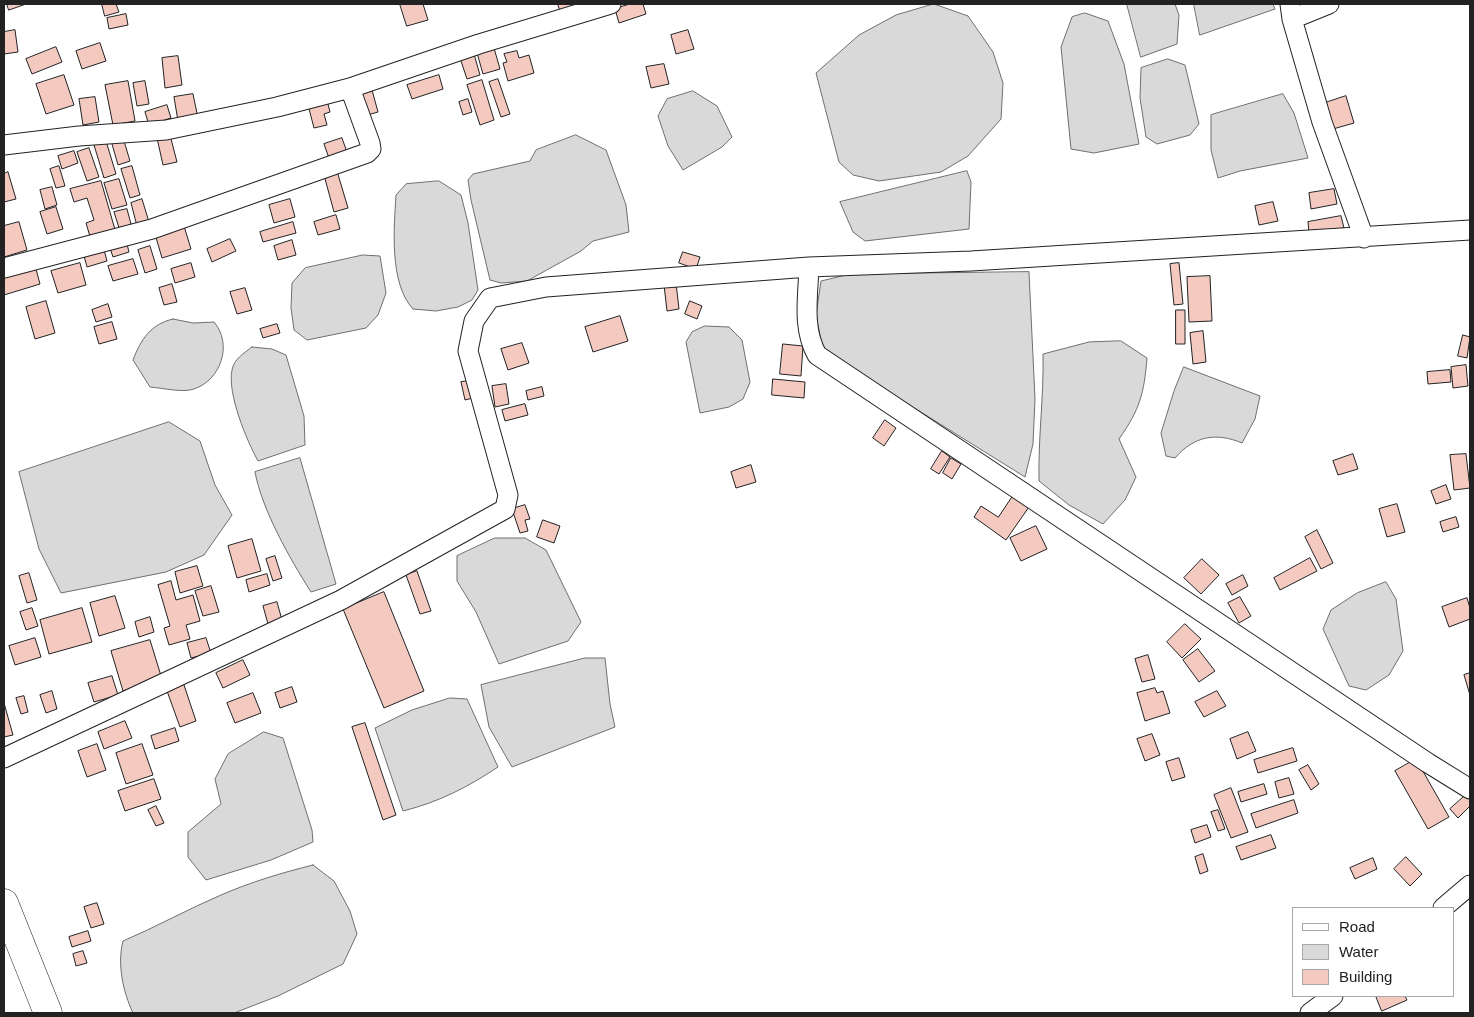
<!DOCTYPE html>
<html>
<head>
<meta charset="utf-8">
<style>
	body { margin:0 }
	#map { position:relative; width:1474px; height:1017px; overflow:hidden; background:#fff; font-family:Helvetica,sans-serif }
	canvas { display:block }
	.frame { position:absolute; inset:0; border:5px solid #222; pointer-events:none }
	.legend { position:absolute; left:1292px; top:907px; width:162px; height:90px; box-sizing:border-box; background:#fff; border:1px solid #a7a7a7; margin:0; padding:6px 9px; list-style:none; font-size:15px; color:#222 }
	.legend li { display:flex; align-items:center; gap:10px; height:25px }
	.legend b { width:25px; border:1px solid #a7a7a7 }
</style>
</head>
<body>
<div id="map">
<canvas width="1474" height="1017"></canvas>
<div class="frame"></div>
<ul class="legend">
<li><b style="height:6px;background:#fff"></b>Road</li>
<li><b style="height:14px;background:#d9d9d9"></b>Water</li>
<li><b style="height:14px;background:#f3c9c0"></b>Building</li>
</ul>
</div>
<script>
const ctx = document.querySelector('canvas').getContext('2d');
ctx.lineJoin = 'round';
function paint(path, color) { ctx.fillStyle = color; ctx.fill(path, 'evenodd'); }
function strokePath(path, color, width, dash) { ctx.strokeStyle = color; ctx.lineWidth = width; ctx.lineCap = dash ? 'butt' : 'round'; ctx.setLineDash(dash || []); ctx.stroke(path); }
const water = new Path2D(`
	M934,4L968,16L993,52L1003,83L1001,119L968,156L941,172L879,181L853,175L839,162L816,73L859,35L896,15Z
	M1127,4H1175L1179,15L1177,44L1141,57Z
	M1194,4H1273L1275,9L1200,35Z
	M1085,13L1108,21L1124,64L1139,144L1094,153L1071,149L1061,47L1072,17Z
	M1168,59L1185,65L1199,124L1190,135L1157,144L1146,137L1140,98L1141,68Z
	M693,91L717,106L732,137L722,147L683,170L668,146L658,116L667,99Z
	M1283,94L1294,113L1308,158L1240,171L1218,178L1211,150V115Z
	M576,135L606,150L626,205L629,232L593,241L581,251L527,281L501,283L490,280L471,200L468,180L473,174L530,161L536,150Z
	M967,171L971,182L969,229L865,241L853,232L840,202Z
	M439,181L461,195L468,223L478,290L472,300L458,307L436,311L413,309C389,283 394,228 396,195L406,184Z
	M363,255L380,256L386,293L378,315L366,328L307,340L294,330L291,308L292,283L305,268Z
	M1029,272L1035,399L1033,444L1025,477L823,351L816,315L821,281L850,274Z
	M173,319L193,323L214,322C233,344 221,380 194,389C182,393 163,388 150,387L133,360C141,339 151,324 173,319Z
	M705,326L729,327L742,340L750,382L743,399L729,407L700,413L686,342L692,332Z
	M1121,341L1147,358C1144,394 1140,409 1119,439L1136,477L1125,500L1103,524L1069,505L1039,481C1038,438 1044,396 1043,354L1089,342Z
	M252,347L272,349L286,355L304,416L305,445L258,461C247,441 227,394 232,370C234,359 243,354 252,347Z
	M1184,367L1260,396L1255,419L1242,443C1216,432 1194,436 1175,458L1166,456L1161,433L1174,391Z
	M169,422L200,441L215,485L232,515L204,555L166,572L61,593L39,549L19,472Z
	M300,458L336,584L311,592C290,559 262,510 255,472Z
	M495,538H525L546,550L581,622L568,641L499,664L476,612L457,581V556Z
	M1386,582L1396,599L1403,651L1389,675L1366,690L1349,686L1323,629L1331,610L1357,593Z
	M585,658H605L610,704L615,727L512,767L489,727L481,685Z
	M450,698L467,699L498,767C468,787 439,802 403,811L375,728L412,710Z
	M264,732L283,738L312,830L313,842L271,860L206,880L188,857V832L221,804L215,779L228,754Z
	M313,865L334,881L350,911L357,934L343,964L278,996L234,1013H133C123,992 117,964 123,941C156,927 188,909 221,895C251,882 281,873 313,865Z`);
const building = new Path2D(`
	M7,4H26L9,10Z
	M102,4H116L119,12L105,16Z
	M400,4H423L428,20L407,26Z
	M558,4H580L560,10Z
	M630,4H643L646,14L619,23L615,9Z
	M126,14L128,25L109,29L107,18Z
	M15,30L18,52L4,54V32Z
	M688,30L694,49L676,54L671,35Z
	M100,43L106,61L82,69L76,51Z
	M56,47L62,62L32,74L26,59Z
	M494,48L500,69L483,74L477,53Z
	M517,51L519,58L529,55L534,73L508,81L503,63L507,62L504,54Z
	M474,54L480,75L467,79L460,58Z
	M178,56L182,85L165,88L162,58Z
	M664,64L669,84L651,88L646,67Z
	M64,75L74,105L46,114L36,84Z
	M439,75L443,89L412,99L407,85Z
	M498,79L510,114L501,117L489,82Z
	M482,80L494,120L480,125L467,85Z
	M128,81L135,121L113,125L105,85Z
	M145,81L149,104L137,106L133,83Z
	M372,90L378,112L364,116L358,94Z
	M193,94L198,118L178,121L174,97Z
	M1346,96L1354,123L1333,129L1325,103Z
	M95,97L99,122L83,125L79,99Z
	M468,99L472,112L463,115L459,102Z
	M327,100L330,112L324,114L327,125L314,128L308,105Z
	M167,105L171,118L149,125L145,112Z
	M170,135L177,162L163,165L157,138Z
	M342,138L348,155L330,161L324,144Z
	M106,141L116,174L104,178L94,145Z
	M124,141L130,161L118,165L112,144Z
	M89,148L99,177L87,181L77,152Z
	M74,151L78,163L62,169L58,156Z
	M59,166L65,186L56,188L50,169Z
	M132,166L140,195L130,198L121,169Z
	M337,171L348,208L334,212L324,175Z
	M8,172L16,199L4,202V174Z
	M119,179L127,205L112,209L104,183Z
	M101,181L116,233L91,240L86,223L94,220L87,198L74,202L70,189Z
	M52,187L57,205L45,209L40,190Z
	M1334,189L1337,204L1311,209L1309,193Z
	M142,199L149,222L137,226L131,203Z
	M290,199L295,217L274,223L269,205Z
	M1273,202L1278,221L1259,225L1255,206Z
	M56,207L63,229L47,234L40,212Z
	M127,209L132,228L120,231L114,212Z
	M336,215L340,229L318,235L314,222Z
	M1341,216L1344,228L1309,233L1308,222Z
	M19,222L27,250L4,257V226Z
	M293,222L296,233L263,242L260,232Z
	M184,226L191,249L162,258L155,234Z
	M230,239L236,251L212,262L207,249Z
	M126,240L129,252L113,257L109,245Z
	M292,240L296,255L278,260L274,246Z
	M103,246L107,261L87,267L83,252Z
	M150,246L157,269L145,273L138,250Z
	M683,252L700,257L696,269L679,263Z
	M133,259L138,274L113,281L108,266Z
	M80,263L86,285L58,293L51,271Z
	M191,263L195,277L175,283L171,269Z
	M1179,263L1183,304L1174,305L1170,264Z
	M36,269L40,284L4,295V278Z
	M1210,276L1212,321L1189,322L1187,277Z
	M676,283L679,309L667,311L664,285Z
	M172,284L177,302L164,305L159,288Z
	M245,288L252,310L237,314L230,292Z
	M46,301L55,333L35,339L26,307Z
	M690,301L702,306L697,319L685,314Z
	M108,304L112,317L96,322L92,310Z
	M1176,310H1185V344H1176Z
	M620,316L628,341L593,352L585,327Z
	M112,322L117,339L99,344L94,327Z
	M277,324L280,333L263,338L260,329Z
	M1203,331L1206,362L1193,364L1190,333Z
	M1463,335L1470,337L1467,358L1458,356Z
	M522,343L529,363L508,370L501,349Z
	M783,344L803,346L801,376L780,374Z
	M1466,365L1468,386L1453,388L1451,367Z
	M1450,370L1451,382L1428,384L1427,372Z
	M773,379L805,382L804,398L772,395Z
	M469,381L473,398L465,400L461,382Z
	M506,384L509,404L495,407L492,386Z
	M542,387L544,396L528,400L526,391Z
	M525,404L528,415L505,421L502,410Z
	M885,420L896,428L884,446L873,438Z
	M942,451L950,457L939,474L931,469Z
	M1353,454L1358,469L1338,475L1333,461Z
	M1466,454L1470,488L1454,490L1450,455Z
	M951,458L961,464L952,479L943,473Z
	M751,465L756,482L736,488L731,472Z
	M1446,485L1451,499L1436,504L1431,491Z
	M1015,493L1031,504L1006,540L974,517L981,506L998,517Z
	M1397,504L1405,532L1387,537L1379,509Z
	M525,505L530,519L525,520L528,531L520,533L512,509Z
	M1456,517L1459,527L1443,532L1440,522Z
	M543,520L560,526L554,543L537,537Z
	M1036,526L1047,549L1021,561L1010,538Z
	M1317,530L1333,563L1321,569L1305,537Z
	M252,539L261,571L237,578L228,546Z
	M275,556L282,578L273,581L266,559Z
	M1310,558L1317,571L1280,590L1274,578Z
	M1202,559L1219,575L1201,594L1184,578Z
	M197,566L203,586L180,593L175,572Z
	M417,571L431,611L420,614L406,575Z
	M29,573L37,600L27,603L19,576Z
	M267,574L270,585L249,592L246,580Z
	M1243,575L1248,586L1232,595L1226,584Z
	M171,581L176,600L193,595L200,621L186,625L190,639L169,645L164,628L170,626L158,585Z
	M211,586L219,612L203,616L195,591Z
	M384,592L424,691L384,708L343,609Z
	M115,596L125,628L99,636L90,603Z
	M1240,597L1251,616L1239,623L1228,603Z
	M1467,598L1470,608V619L1449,627L1442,607Z
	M277,602L282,620L268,624L263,606Z
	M32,608L38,626L26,630L20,612Z
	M82,608L92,642L49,654L40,620Z
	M150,617L154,632L139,637L135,622Z
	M1185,624L1201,639L1182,658L1167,642Z
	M35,638L41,657L15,665L9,646Z
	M206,638L211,653L191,658L187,643Z
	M150,640L162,679L123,691L111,651Z
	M1198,649L1215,671L1199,682L1183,660Z
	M1148,655L1155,679L1142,682L1135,659Z
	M243,660L250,675L223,688L216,673Z
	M1470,673V695L1464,675Z
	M112,676L118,695L94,702L88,683Z
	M184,685L196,721L180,727L167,691Z
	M292,687L297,702L280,708L275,693Z
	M1155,688L1157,693L1163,691L1170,713L1145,721L1137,693Z
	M52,691L57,709L46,713L40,695Z
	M1217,691L1226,706L1204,717L1195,702Z
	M253,693L261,713L235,723L227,703Z
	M24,696L28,712L21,714L16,698Z
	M4,703L13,735L4,737Z
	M125,721L132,738L104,749L98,732Z
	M365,723L396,815L383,820L352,727Z
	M175,728L179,741L155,749L151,736Z
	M1248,732L1256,751L1237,759L1230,739Z
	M1152,734L1160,755L1145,761L1137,739Z
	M97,744L106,770L87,777L78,751Z
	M142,744L153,775L126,784L116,753Z
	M1293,748L1297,761L1258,773L1254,760Z
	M1179,758L1185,777L1172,781L1166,762Z
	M1416,759L1449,817L1428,829L1395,771Z
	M1308,765L1319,784L1311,790L1299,770Z
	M1289,778L1294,794L1279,798L1275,782Z
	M154,779L161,799L125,811L118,791Z
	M1264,784L1267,794L1241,802L1238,792Z
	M1231,788L1248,832L1231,838L1214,795Z
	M1467,794L1470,797V806L1458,818L1450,809Z
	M1294,800L1298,813L1256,828L1251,814Z
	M156,806L164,823L156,826L148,810Z
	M1218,810L1225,829L1218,831L1211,812Z
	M1207,825L1211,837L1195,843L1191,830Z
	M1271,835L1276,848L1241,860L1236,847Z
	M1203,854L1208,871L1200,874L1195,857Z
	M1406,857L1422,874L1410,886L1394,869Z
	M1373,858L1377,869L1355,879L1350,868Z
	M97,903L104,924L91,928L84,907Z
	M88,931L91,941L72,947L69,937Z
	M83,951L87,963L76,966L73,954Z
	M1376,996H1405L1407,1000L1382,1011Z`);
const minor = new Path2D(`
	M1290,4L1292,19L1322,122L1364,238
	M1292,19L1329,4
	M4,145L79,136L166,130L277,107L350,88L479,44L611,4
	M809,267C808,297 802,328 817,355L1428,763L1470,789
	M4,268L152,229L367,153L371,149L370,143L350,88
	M4,758L341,600L505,509L508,495L468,351L474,321L490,298L546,287L809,267L971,261L1470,230
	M1443,908L1470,885
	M1310,1013L1333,996`);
const highway = new Path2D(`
	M4,903L48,1013`);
paint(water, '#d9d9d9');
strokePath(water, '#6f6f6f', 1);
paint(building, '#f3c9c0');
strokePath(building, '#222', 1);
strokePath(minor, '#222', 21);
strokePath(highway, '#222', 29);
strokePath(minor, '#fff', 19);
strokePath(highway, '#fff', 28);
</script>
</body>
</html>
